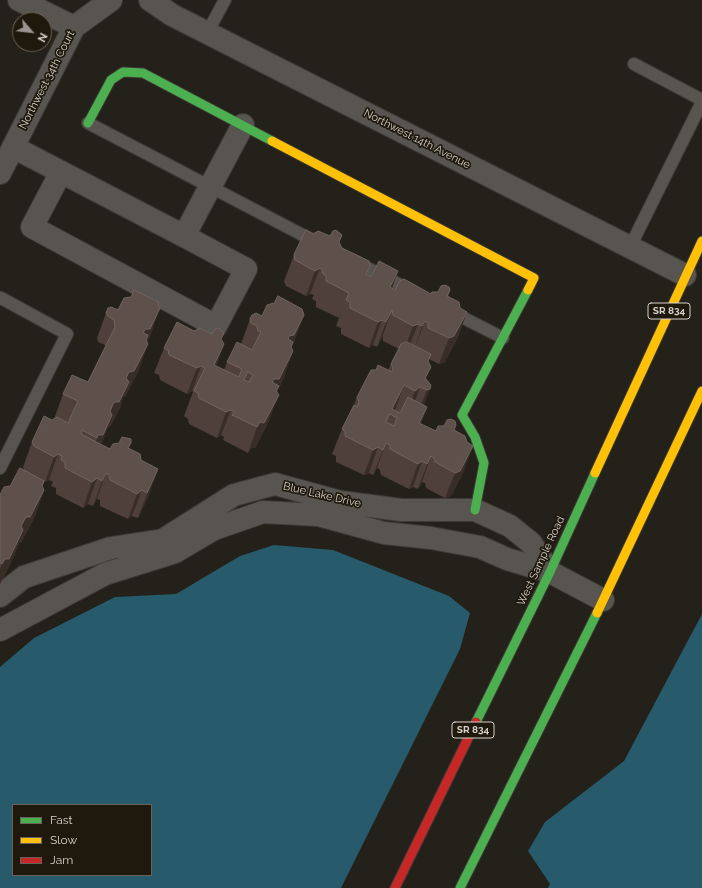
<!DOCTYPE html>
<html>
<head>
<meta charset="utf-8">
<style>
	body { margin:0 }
	#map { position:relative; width:702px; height:888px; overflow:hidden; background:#24201a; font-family:Raleway,sans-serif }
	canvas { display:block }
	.legend { position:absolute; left:12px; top:804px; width:140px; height:72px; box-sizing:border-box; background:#1e180d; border:1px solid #686259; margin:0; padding:5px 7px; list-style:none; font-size:12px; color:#d7d2cb }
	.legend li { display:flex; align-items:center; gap:8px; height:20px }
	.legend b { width:20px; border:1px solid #686259 }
	.north { position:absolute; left:12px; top:12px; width:40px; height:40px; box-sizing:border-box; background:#1e180d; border:1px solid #686259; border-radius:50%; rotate:118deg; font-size:11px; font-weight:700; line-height:16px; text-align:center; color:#d7d2cb }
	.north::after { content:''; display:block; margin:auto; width:14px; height:18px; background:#98948d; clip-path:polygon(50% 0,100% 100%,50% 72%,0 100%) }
</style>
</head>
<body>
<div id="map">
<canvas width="702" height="888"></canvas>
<ul class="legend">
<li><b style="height:5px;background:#4caf50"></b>Fast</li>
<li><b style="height:5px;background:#ffc107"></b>Slow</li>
<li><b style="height:5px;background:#c62828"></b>Jam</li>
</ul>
<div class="north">N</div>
</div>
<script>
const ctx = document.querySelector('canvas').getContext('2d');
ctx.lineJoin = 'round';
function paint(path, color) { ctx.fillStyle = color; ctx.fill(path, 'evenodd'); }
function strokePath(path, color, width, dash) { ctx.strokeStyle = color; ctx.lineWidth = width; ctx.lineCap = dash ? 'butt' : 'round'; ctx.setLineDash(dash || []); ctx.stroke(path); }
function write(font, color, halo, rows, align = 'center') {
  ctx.font = font + ' Raleway,sans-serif'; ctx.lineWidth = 3.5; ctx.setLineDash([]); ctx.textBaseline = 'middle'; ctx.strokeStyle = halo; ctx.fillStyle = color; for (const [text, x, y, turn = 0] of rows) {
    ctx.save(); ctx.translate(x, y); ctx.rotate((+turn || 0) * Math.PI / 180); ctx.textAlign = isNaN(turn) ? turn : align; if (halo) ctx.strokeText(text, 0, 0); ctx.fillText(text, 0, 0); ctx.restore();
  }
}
const water = new Path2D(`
	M274,545L333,550L449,596L470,613L460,649L341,888H0V667L34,638L115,597L176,594L240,556ZM13,805H151V875H13Z
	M702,614V888H548L550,884L528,851L545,822L624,761Z`);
const lane = new Path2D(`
	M207,33L225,0
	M634,64L702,100
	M88,123L318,243
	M630,247L702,102
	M354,261L412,291
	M0,299L1,298L67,334L0,468
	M450,311L503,338`);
const street = new Path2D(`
	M19,0L74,27
	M150,0L172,15L685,275
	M13,147L184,236
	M61,172L32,227L216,326L246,269L184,236L243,125
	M0,173L74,27L111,0
	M0,596L24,577L111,548L163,540L234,495L275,484L341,502L401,510H475L510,526L531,543L550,572
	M0,630L105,574L175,552L214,529L263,512L318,515L384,533L431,538L480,547L507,559L550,572L603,600`);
const fast = new Path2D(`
	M88,123L111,80L123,72L143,73L272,141
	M475,510L484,463L475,437L462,415L528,290
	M476,722L550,572L595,473
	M460,888L597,613`);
const slow = new Path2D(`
	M272,141L534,278L528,290
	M595,473L702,241
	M597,613L702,391`);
const jam = new Path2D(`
	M395,888L476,722`);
const wall = new Path2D(`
	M313,234L339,243L342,248L370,266L367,275L371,277L398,271L392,288L395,290L431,294L438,292L450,290L448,297L460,308L467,312L458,337L445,362L439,364L429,359L428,362L426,379L431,385L424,405L427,407L421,424L436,431H454L464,471L451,496L445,498L426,488L425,483L422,482L418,489L413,487L409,489L381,475L380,470L377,468L373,475L369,473L364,475L336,462V456L332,454L342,429L354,405L357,397L388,370L391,364L399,349L383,341V335L377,347L373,345L369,348L341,334V328L336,326L339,318L316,307V301L312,299L314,295L310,294L306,296L286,286L284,281L294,255Z
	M159,302L151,334L147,342L139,370L125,397H123L120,408L110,427H108L101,444L110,449L129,448L149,495L138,518L132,516L128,519L100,506V500L97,499L93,506L88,504L83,508L56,494V488L51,486L53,482L49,480L45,482H44L42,487L44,490L35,516L21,543H19L14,556L0,584V495L10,486L24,470L23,467L32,442L52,420L54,419L63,394L88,382L105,348V345L98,342L97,338L106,313Z
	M250,319L295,340L291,348L284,377L277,392L269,421L255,448H251L248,453L223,440L224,437L221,435L217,438L189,424L188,419L184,416L193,392L192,391L187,394L160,380L159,375L154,373L164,348L194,331L212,334L224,333L221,340L224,344L216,366L224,370L227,362L241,344Z`);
const shadedWall = new Path2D(`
	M320,268L310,294L306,296L315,271Z
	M398,271L389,297L390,287Z
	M160,308L151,334L141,354L143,333L145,329H149Z
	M392,310L383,335L377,347L386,322Z
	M467,312L458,337L445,362L439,364L449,338Z
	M304,315L295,340L291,348L288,339Z
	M382,320L373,345L369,348L378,322Z
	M425,321L415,347L413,352L422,326Z
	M418,324L408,349L404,351L413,326Z
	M148,344L139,370L125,397H123L120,408L110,427H108L103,441L93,460L88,463L97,438L129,372Z
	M224,344L215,370L214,365Z
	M293,351L284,377L276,393L272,382Z
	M201,366L192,391L187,394L197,368Z
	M431,367L423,388L425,378Z
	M404,385L395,411L392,409Z
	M431,385L422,411L417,415L427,390Z
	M420,387L411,413L406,416L415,391Z
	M279,395L269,421L255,448H251L248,453L257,427L260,422Z
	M427,407L418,432L419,423Z
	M231,410L221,435L217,438L226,412Z
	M386,443L377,468L373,475L383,450Z
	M473,446L464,471L451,496L445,498L455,473Z
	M378,447L369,473L364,475L373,450Z
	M58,454L49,480L45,482L54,457Z
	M431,456L422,482L418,489L427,464Z
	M422,461L413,487L409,489L418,464Z
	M158,469L149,495L138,518L147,493Z
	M106,473L97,499L93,506L102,481Z
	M97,478L88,504L83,508L92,482Z
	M44,490L35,516L21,543H19L14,556L0,584V569L2,564L26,517Z
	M142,490L132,516L128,519L137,494Z`);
const building = new Path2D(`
	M306,230L313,234L318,231L330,236L333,231L336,230L342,235L339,242L342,248L369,261L370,266L366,274L371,277L379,261L398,271L390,287L395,290L400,281L404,279L431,294L432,292H438L441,286L445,285L449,287L450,290L447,296L459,302L460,308L467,312L454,336L449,338L428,328V323L425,321L422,326L418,324L413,326L393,315L392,310L386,322L382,320L378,322L350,308V302L346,300L349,293L326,281V276L322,273L323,270L320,268L315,271L295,260L294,255Z
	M134,290L159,302L158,304L160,308L150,329H145L143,333L148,335L146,340L148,344L134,371L129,372L126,378L129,382L119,402H114L110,411L112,415L103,435H98L97,438L82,430L81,434L110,449L113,444L119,443L122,437L131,439V443L128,448L140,454L141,460L158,469L147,493L142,490L137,494L110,480L109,475L106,473L102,481L97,478L92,482L65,468V462L61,460L62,456L58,454L54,457L34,446L32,442L44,416L52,420L57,417L68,423L78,401L63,394L72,375L88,382L115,327L114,320L108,316L106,313L108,308L111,307L118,310L124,298L131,297Z
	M278,296L302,309L304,315L294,335L289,336L288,339L293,342L291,347L293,351L279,379H274L272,382L279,386L276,391L279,395L264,423L260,422L257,427L232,415L234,412L231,410L226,412L199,398L198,393L194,391L205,368L201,366L197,368L169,355L168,350L164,348L177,322L194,331L200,328L212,334L215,329L218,328L224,333L221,339L224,344L214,365L239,377L242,369L227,362L237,342L252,350L261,332L258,331L257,326L251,323L250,319L252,315L256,313L262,316L267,305L274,303ZM248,372L253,375L249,382L244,380Z
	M407,342L431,354L428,361L431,367L425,378L431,385L430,389L427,390L420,387L415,391L404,385L392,409L400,413L408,397L427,407L419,423L436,431L438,426H444L447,420L451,419L455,421L456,425L454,430L465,436L467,442L473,446L460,471L455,473L435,462L434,458L431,456L427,464L422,461L418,464L390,449V445L386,443L383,450L378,447L373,450L345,436V431L342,429L354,405L357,407L359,402L357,397L371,370H376L378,365L392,372L393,368L391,364L401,344ZM390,414L397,418L394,426L386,422Z
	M20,468L44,481L42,486L44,490L30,517H26L21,526L23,530L9,559H5L2,564L0,563V495L4,487L10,486Z`);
const shields = [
	[669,311,42],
	[473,730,42]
];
const shieldNames = [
	["SR 834",669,311],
	["SR 834",473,730]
];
const streetNames = [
	["Northwest 34th Court",47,80,-63],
	["Northwest 14th Avenue",417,139,27],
	["Blue Lake Drive",322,495,13],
	["West Sample Road",541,561,-65]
];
paint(water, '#275a6a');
strokePath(lane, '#3d3a35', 14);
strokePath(street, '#3d3a35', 24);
strokePath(fast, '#3d3a35', 11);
strokePath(slow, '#3d3a35', 11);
strokePath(jam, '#3d3a35', 11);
strokePath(lane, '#585550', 12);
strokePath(street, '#585550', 22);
strokePath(fast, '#4caf50', 9);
strokePath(slow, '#ffc107', 9);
strokePath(jam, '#c62828', 9);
paint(wall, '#4f403b');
paint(shadedWall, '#382d27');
paint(building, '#5e504a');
strokePath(building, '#71645e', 1);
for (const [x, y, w] of shields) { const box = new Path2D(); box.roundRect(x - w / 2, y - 8, w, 16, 3); ctx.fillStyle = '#1e180d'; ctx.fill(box); strokePath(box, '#d7d2cb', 1); }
write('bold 10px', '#d7d2cb', null, shieldNames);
write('11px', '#d7d2cb', '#1e180d', streetNames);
</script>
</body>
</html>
